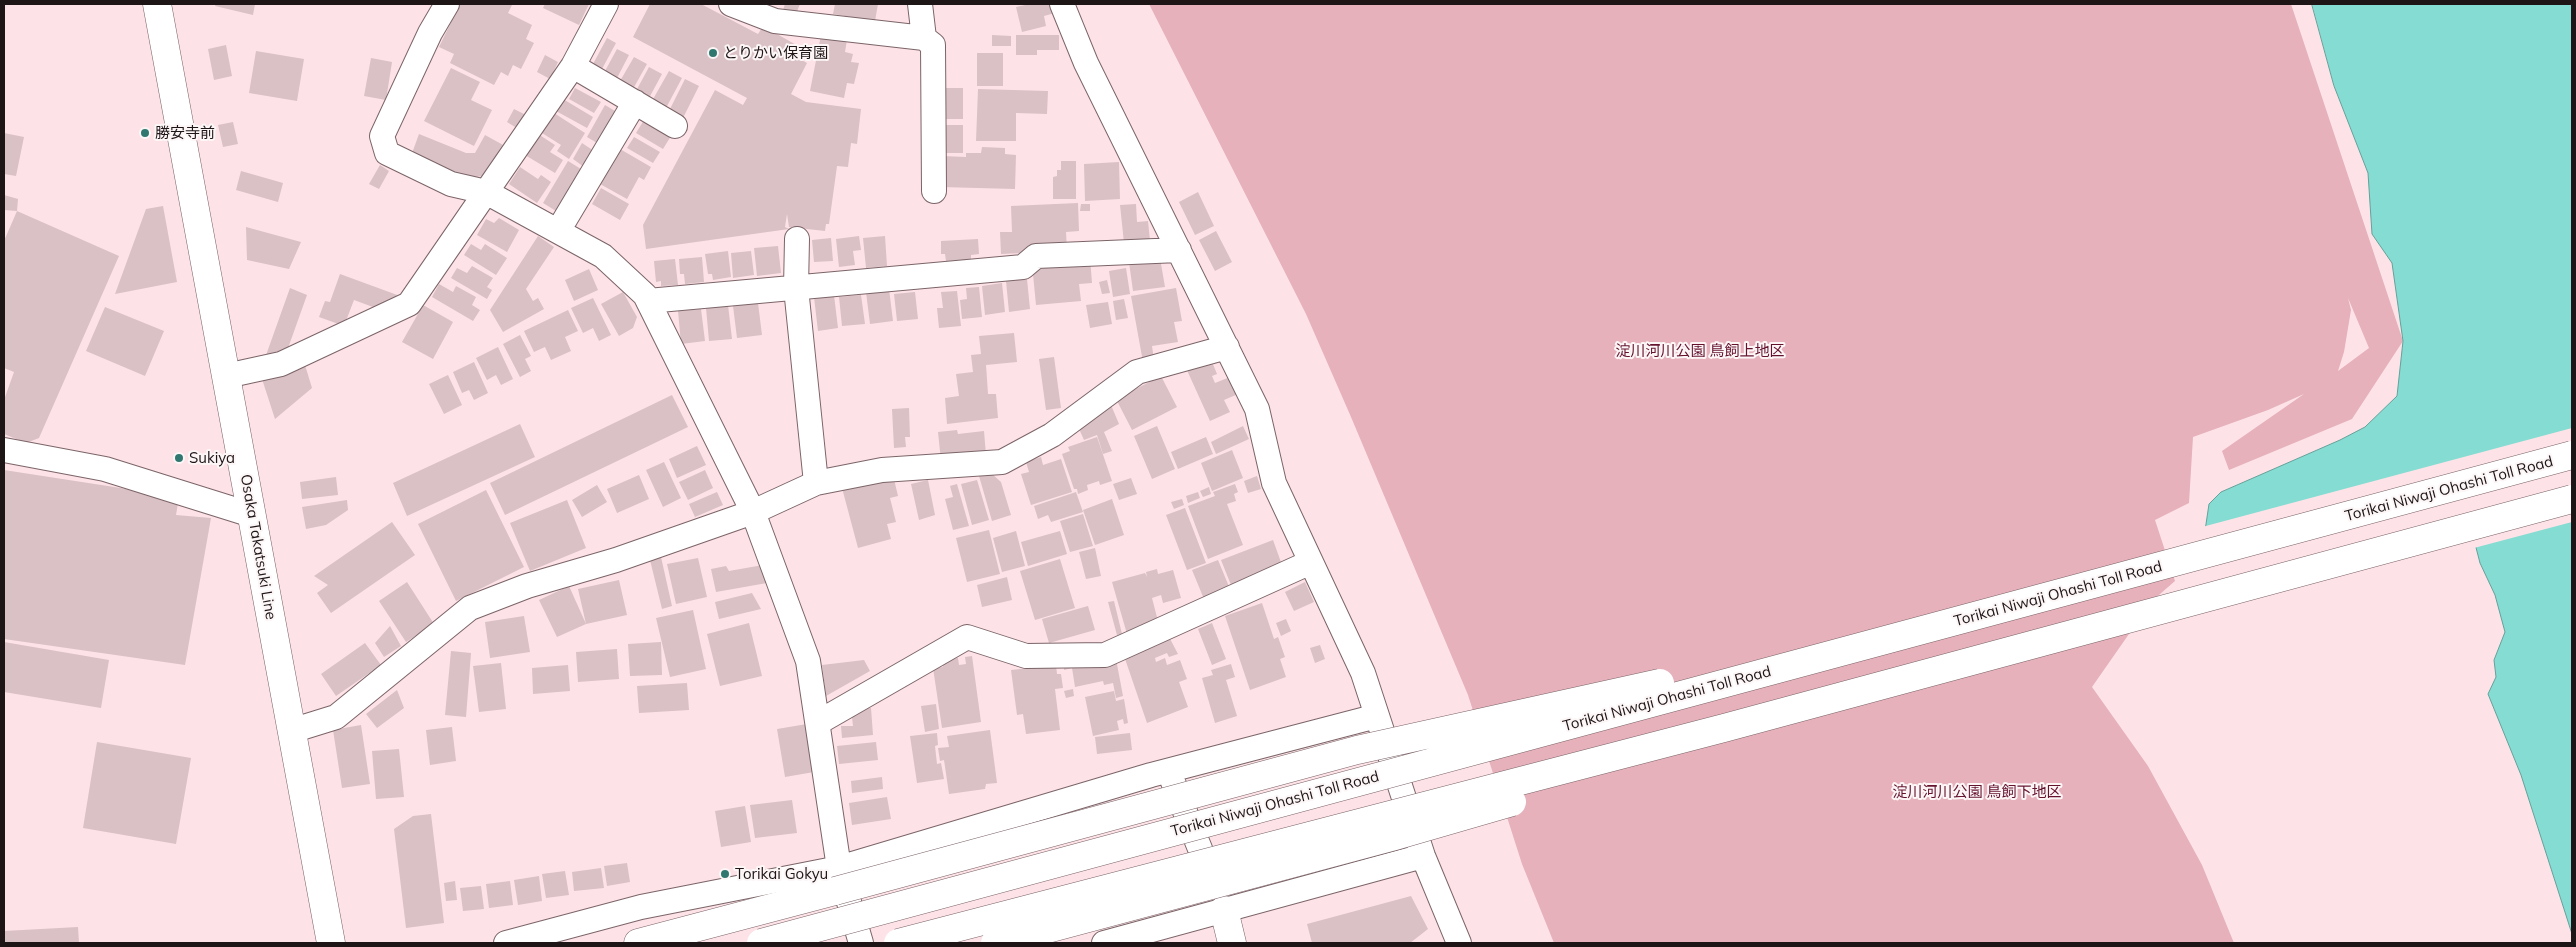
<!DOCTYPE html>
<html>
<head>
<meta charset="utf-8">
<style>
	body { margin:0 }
	#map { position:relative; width:2576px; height:947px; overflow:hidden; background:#fde3e7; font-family:Mulish,sans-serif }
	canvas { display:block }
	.frame { position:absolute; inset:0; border:5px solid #1e1517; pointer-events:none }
</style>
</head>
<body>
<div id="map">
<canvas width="2576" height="947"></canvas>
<div class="frame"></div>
</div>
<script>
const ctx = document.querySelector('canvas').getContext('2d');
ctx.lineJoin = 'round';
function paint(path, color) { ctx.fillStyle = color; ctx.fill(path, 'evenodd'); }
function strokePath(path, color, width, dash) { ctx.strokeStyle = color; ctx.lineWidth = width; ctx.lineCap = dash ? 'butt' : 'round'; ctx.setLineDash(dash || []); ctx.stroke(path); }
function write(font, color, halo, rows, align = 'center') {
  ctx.font = font + ' Mulish,"Noto Sans JP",sans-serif'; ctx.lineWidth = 4; ctx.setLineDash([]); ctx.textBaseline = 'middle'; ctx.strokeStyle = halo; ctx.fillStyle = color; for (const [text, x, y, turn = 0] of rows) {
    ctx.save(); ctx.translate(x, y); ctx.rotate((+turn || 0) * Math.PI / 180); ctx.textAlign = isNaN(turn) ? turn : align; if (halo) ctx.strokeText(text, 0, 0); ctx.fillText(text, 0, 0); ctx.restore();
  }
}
const green = new Path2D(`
	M1149,4H2291L2403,341L2352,419L2229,470L2222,451L2304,394L2268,410L2193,437L2189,503L2155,520L2175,581L2152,601L2092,687L2148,766L2202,865L2234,943H1554L1522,864L1468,695L1351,417L1306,314ZM2348,298L2369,348L2338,371L2344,352L2351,310Z`);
const water = new Path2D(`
	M2312,4H2572V934L2521,775L2488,694L2496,677L2494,660L2505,632L2495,595L2480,563L2466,509L2199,571L2209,504L2221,492L2340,440L2365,427L2397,396L2403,341L2392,263L2372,234L2368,173L2334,86Z`);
const pier = new Path2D(`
	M2572,428V522L2474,548L2464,512L2243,565L2200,574L2197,572L2202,527Z`);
const building = new Path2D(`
	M216,4H255L253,15L215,6Z
	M460,4H510L512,5L508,13L532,25L526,39L534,43L521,69L513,65L508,76L501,72L494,85L450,63L454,54L439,47Z
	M545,4H589L579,25L543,8Z
	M650,4H701L758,34L763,26L805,50L800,59L807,63L791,94L806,102L861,109L857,144L851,143L848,167L837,166L829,224H826L825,231L789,227L787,214L785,227L789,229L646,249L643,225L715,90L743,105L747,98L633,37Z
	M785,4H800L796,14L783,10Z
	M835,4H878L875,21L833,14Z
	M1030,4H1052L1055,13L1044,16L1046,26L1022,32L1016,7Z
	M821,35L847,40L845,52L853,54L851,62L859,63L854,84L847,83L844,98L810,91Z
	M992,35L1011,36V46H992Z
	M1016,35H1059V50H1037V55H1016Z
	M607,38L616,43L602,69L593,64Z
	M226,45L232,76L214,80L208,49Z
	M617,49L629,55L617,78L605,71Z
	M256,51L304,59L297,101L249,93Z
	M977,53H1003V86H977Z
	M545,55L558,62L550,79L537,72Z
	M634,57L647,64L633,89L620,81Z
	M371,58L392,62L386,100L364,96Z
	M649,67L662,74L649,98L636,91Z
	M451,68L480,82L471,100L492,110L474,146L424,121Z
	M669,71L682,78L666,108L652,101Z
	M685,79L699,86L681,122L667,115Z
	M575,88L601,102L594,113L569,99Z
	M946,88H963V119H946Z
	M978,89L1048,91L1047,114L1016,113V141H976Z
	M563,99L593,117L587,128L556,111Z
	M605,105L615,111L597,143L587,137Z
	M514,109L528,116L520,130L507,122Z
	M554,113L585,133L569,159L557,151L561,145L542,133Z
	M644,120L671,136L663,149L636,133Z
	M233,122L238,144L223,147L218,125Z
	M945,125H963V153H945Z
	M4,133L24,137L16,176L4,174Z
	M419,134L466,153H475L485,135L505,146L489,175L469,178L411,156Z
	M538,134L555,145L550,152L563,160L555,173L525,155Z
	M634,137L660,152L653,163L627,148Z
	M582,143L594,151L584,167L573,159Z
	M982,147L1005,148V154L1016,155L1015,189L940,187L942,156L966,157V153H981Z
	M620,149L651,167L644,180L639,177L627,199L600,184Z
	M568,161L581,169L556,211L543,203Z
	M1061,161H1076V199H1053V177L1057,176V170H1061Z
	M1119,162L1120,199L1085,201L1084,164Z
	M380,165L389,171L379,189L369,184Z
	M520,167L538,179L541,175L551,182L537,203L509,184Z
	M241,171L283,183L278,202L236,190Z
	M601,188L629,204L620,220L592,204Z
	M1198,192L1214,226L1195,235L1179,202Z
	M4,195L18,199L17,211L4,210Z
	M1078,203L1079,231L1066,232L1067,251L1001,254L1000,232H1012L1011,206Z
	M1081,204H1090V211H1080Z
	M1136,204L1137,222L1148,221L1150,241L1124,243L1120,205Z
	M163,206L177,282L115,294L146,209Z
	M17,211L119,256L39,438L26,443L4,434V400L14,372L4,368V241Z
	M499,218L519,230L507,252L477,235L486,219L494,223Z
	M246,227L301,242L289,269L247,260Z
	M1216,231L1232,262L1215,271L1199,240Z
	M538,236L554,247L526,289L533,301L538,298L544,309L503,332L490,310Z
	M859,236L861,250L853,251L855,265L839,267L836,239Z
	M885,236L887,266L866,268L863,238Z
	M831,238L833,261L814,262L812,240Z
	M978,239L979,254L971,255V260L946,261L945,254H941V241Z
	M471,244L481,250L485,244L507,258L496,275L464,255Z
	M778,246L781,273L757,276L754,248Z
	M728,251L731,277L713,280L712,274H708L705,254Z
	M751,251L754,275L733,278L731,253Z
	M702,257L704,282L685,284L684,274H680L679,259Z
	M1090,258L1092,283L1079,284L1081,301L1036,305L1032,264Z
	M1160,258L1165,287L1133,291L1129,262Z
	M675,259L678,285L661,286V281L656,282L654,261Z
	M472,266L493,278L487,287L492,290L487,299L451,278L457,268L467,273Z
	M1126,268L1130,294L1113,297L1109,271Z
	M589,269L598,290L574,301L565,280Z
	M340,274L400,296L381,310L354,300L344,326L319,317L325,301L330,302Z
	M1027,279L1030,309L1009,312L1006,281Z
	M1107,280L1110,293L1102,294L1099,282Z
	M1002,283L1005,312L985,315L982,286Z
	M439,284L453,292L456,286L476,297L472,305L480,310L473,321L432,297Z
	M979,287L982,317L962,319L960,300L967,299L966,288Z
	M290,288L307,295L287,351L265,358Z
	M1176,288L1182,321L1174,322L1178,342L1152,346L1154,360L1143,362L1131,296Z
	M889,289L893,321L870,324L866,292Z
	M957,291L961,326L939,328L937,308H943L941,292Z
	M623,292L637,317L633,328L619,336L601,304Z
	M915,292L918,319L897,321L894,294Z
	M834,295L838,328L818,331L814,297Z
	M861,295L865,324L842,326L839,297Z
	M593,298L611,335L599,341L593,328L583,333L571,308Z
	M1124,299L1128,318L1116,320L1113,301Z
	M1108,302L1112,324L1090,328L1086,305Z
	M758,303L762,335L737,338L733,306Z
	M423,305L453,322L433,359L402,342Z
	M728,305L732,339L709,341L706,308Z
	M105,307L164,331L145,376L86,351Z
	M701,309L705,341L681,344L678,311Z
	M568,310L578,331L565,337L571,351L551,360L545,347L534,352L524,331Z
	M1014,333L1017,362L986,365L988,394H996L998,418L947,424L945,398L959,396L956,374L973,372L971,355L981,354L979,336Z
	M520,335L531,356L525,359L531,371L520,377L503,344Z
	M498,347L513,379L501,385L496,375L487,380L476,358Z
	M1054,357L1061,408L1046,410L1039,359Z
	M1210,357L1217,374L1212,376L1215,383L1230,377L1238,394L1224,400L1230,412L1210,421L1186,368Z
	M474,362L488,393L474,400L469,390L462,393L453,372Z
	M305,365L312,388L275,419L262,379Z
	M448,375L462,405L444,414L429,384Z
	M1161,376L1177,407L1132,430L1116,399Z
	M672,395L688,427L505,515L490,483Z
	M1111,405L1119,424L1104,432L1112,451L1103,454L1097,435L1084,440L1076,422Z
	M909,408L910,437H905L906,447L894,448L892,409Z
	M520,424L535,457L407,516L393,483Z
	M1157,426L1175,469L1152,479L1134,436Z
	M1243,426L1249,439L1216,454L1211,442Z
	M957,430L958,434L984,431L986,455L941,461L938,432Z
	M1097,437L1112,481L1100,485L1099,481L1087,485L1088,490L1078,494L1077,489H1074L1062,454L1070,451L1068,447Z
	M1206,437L1213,454L1178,469L1171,452Z
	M697,446L706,465L677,478L669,459Z
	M1232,450L1243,478L1212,491L1201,463Z
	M1041,457L1043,465L1061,459L1072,492L1031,505L1021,474L1029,472L1026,462Z
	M664,462L681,498L663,507L646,470Z
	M4,470L179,497L176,515L211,518L185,665L4,639Z
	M705,470L713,488L688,500L679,482Z
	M991,473L1001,482L1011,515L992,521L979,476Z
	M639,475L649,499L617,513L607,489Z
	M893,475L898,496L890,498L896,522L887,524L891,539L858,548L842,488Z
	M1257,476L1261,489L1248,493L1244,481Z
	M336,477L338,495L302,499L300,482Z
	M1131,478L1137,494L1119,500L1113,484Z
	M928,480L935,515L919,520L911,484Z
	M977,480L989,520L972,525L961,484Z
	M957,484L969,526L953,530L945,499L953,497L950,486Z
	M1235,484L1238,492L1234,494L1236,501L1227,504L1243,545L1208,559L1188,506L1215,496L1213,492Z
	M597,485L607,502L582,517L572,500Z
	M1209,487L1211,494L1203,497L1200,491Z
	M486,490L524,567L456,601L418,524Z
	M717,492L723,505L695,517L689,504Z
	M1076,492L1083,512L1051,522L1048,515L1038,519L1034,506Z
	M1198,492L1200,498L1188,503L1186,496Z
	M1112,499L1124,535L1095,545L1083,510Z
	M1182,499L1184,505L1174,509L1171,502Z
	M347,500L348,510L326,525L306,529L302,507Z
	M567,500L586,548L530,571L510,523Z
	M1185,508L1206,563L1187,570L1166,515Z
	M1083,514L1093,546L1070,552L1060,521Z
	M392,522L415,555L331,613L317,593L328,585L314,576Z
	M989,530L1000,574L967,582L956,538Z
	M1016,531L1025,566L1002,572L993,538Z
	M1060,531L1067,554L1028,566L1021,542Z
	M1273,540L1282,565L1231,585L1221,560Z
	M1095,548L1101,576L1086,579L1079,552Z
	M661,557L672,606L662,609L650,560Z
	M698,558L707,597L676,604L667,564Z
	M1060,559L1075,608L1035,620L1020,571Z
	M1218,560L1230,589L1204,599L1192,570Z
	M763,565L767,583L716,592L711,569L726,566L729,571Z
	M1157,569L1158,574L1173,570L1181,598L1163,603L1161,595L1152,598L1159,625L1127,634L1112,582L1145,573L1147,577L1146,572Z
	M1007,577L1012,600L982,607L977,585Z
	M619,580L627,615L586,624L578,589Z
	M407,582L434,624L406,642L379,601Z
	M1305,582L1314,602L1294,611L1285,592Z
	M569,586L586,624L557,637L539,600Z
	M752,593L761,609L719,619L715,602Z
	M1114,601L1122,634L1117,635L1108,602Z
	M1262,603L1274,639L1278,637L1285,657L1280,659L1286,677L1250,690L1225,616Z
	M1088,606L1095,630L1049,643L1042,619Z
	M693,610L706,669L670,677L656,618Z
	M524,616L530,652L490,658L485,622Z
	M1286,619L1291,631L1281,636L1276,623Z
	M749,623L762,676L720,686L707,634Z
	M1212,623L1226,659L1212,665L1198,629Z
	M390,626L401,646L384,657L375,643Z
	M1167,633L1178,654L1169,657L1167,653L1155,658L1156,662L1165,658L1167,665L1180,660L1187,679L1179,682L1188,707L1147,723L1123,653Z
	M4,642L109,660L101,708L4,692Z
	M661,642L662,675L630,676L628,644Z
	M365,643L381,665L336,696L321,674Z
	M1320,645L1325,659L1315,663L1310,648Z
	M617,649L619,679L578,682L576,652Z
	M451,651L471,653L466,717L445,715Z
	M972,656L981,722L942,728L933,668L943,667L942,660L958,658L959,665L966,664L965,657Z
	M1116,659L1123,696L1116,698L1113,683L1104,685L1103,681L1075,687L1072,668L1064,670V667Z
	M864,660L870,671L826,696L822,665Z
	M501,663L506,709L479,712L473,666Z
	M1231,664L1235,677L1226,680L1237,716L1215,723L1202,678L1213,675L1211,670Z
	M568,665L570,691L533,694L532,668Z
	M1056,665L1057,674H1061L1063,688L1055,689L1060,730L1026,734L1023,714L1017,715L1011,670Z
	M687,683L689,710L639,713L637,686Z
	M1073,689L1074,696L1066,698L1064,691Z
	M397,690L404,708L377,728L366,714Z
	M1114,691L1116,701L1124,699L1128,723L1124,724L1123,719L1117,721L1119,730L1093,736L1085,697Z
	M936,704L939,729L925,732L921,706Z
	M871,708L873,735L842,738L841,726H853L851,709Z
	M807,724L814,772L785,777L777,729Z
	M361,725L370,784L342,788L333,730Z
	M452,727L456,761L430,765L426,730Z
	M990,730L997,783L986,784L985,789L949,794L944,760L940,761L938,748L949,747L947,736Z
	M937,733L938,745L935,746L937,764L941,763L944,779L917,783L910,736Z
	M1130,733L1132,750L1097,754L1095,737Z
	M97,742L191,758L176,844L83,828Z
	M876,742L878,760L839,764L837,746Z
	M399,749L404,797L376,799L372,751Z
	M882,777L883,789L852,793L851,781Z
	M887,797L891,819L852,825L849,803Z
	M792,800L797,833L755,838L750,805Z
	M745,806L751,842L721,847L715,811Z
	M431,814L444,923L406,928L394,829L413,816Z
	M627,863L630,882L607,886L604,866Z
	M601,868L604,888L574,891L572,872Z
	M565,871L569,895L546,898L542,874Z
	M539,876L542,901L518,905L514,880Z
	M455,881L457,900L446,901L444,883Z
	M510,881L513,905L489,908L486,884Z
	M481,886L484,909L463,911L460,888Z
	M1411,896L1428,929L1410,943H1312L1307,924Z
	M78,927L79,943H4V931Z`);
const minor = new Path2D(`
	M447,4L430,33L382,136L387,153L451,184L486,192L603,256L645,295L753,512L808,661L839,868L861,943
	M731,4L775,21L924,38
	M920,4L924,38L933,45L934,191
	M1062,4L1086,63L1257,409L1274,483L1363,673L1423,856L1459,943
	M573,66L675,126
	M558,231L635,102
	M797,239L796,288L816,483
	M648,301L1023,267L1036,256L1179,250
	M226,376L281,364L409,304L573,66L606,4
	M4,450L105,469L252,515
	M819,722L967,637L1026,656L1105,655L1311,562
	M291,731L336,717L470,608L527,586L616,560L753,512L816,483L882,470L1002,462L1052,435L1137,372L1227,347
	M1173,782L1213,881
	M506,943L641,907L839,868L1151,775L1377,716
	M1104,943L1423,856`);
const tertiary = new Path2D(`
	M1224,910L1232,943`);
const primary = new Path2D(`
	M157,4L331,943
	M638,943L835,891`);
const primaryBridge = new Path2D(`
	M835,891L1357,750L1660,683
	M761,943L2572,455
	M898,943L1724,728L2572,499
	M995,943L1395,836L1512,802`);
const markers = [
	[713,53,5,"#307770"],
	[145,133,5,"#307770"],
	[179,458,5,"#307770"],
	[725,874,5,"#307770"]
];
const poiNames = [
	["とりかい保育園",723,53],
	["勝安寺前",155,133],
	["Sukiya",189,458],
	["Torikai Gokyu",735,874]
];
const parkNames = [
	["淀川河川公園 鳥飼上地区",1700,351],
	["淀川河川公園 鳥飼下地区",1977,792]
];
const streetNames = [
	["Torikai Niwaji Ohashi Toll Road",2449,489,-15],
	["Osaka Takatsuki Line",258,547,80],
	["Torikai Niwaji Ohashi Toll Road",2058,594,-15],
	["Torikai Niwaji Ohashi Toll Road",1667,699,-15],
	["Torikai Niwaji Ohashi Toll Road",1275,804,-15]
];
paint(green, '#e6b1bb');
paint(water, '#85dcd2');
strokePath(water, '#66a09a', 1);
paint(pier, '#fde3e7');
paint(building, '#dac1c5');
strokePath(minor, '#7b6468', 26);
strokePath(tertiary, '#7b6468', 29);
strokePath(primary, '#7b6468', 29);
strokePath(minor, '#fff', 24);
strokePath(tertiary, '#fff', 28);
strokePath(primary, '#fff', 28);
strokePath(primaryBridge, '#7b6468', 29, []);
strokePath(primaryBridge, '#fff', 28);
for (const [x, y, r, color] of markers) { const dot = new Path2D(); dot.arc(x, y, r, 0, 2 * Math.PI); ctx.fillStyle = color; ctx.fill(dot); strokePath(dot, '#fcf6f7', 2); }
write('15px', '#1e1517', '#fcf6f7', poiNames, 'left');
write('15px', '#65122e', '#fcf6f7', parkNames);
write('15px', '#1e1517', '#fcf6f7', streetNames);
</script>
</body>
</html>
